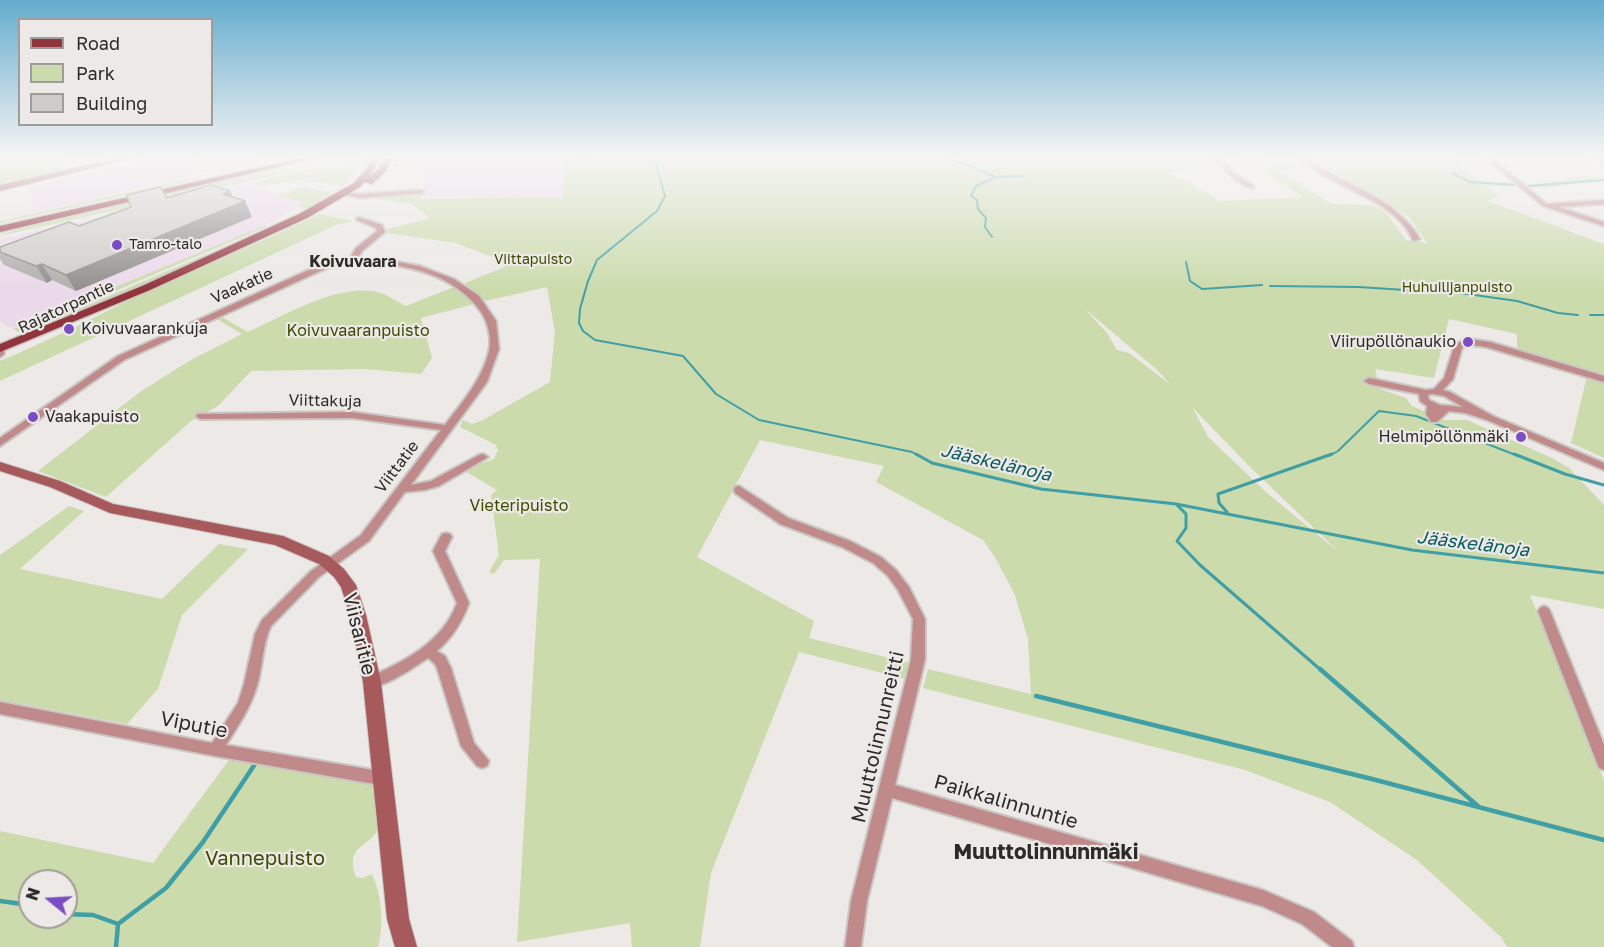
<!DOCTYPE html>
<html>
<head>
<meta charset="utf-8">
<style>
	body { margin:0 }
	#map { position:relative; width:1604px; height:947px; overflow:hidden; background:#ece9e6; font-family:"Golos Text",sans-serif }
	canvas { display:block }
	.legend { position:absolute; left:18px; top:18px; width:195px; height:108px; box-sizing:border-box; background:#ece9e6; border:2px solid #9f9d9b; margin:0; padding:8px 10px; list-style:none; font-size:18px; color:#2c2b2a }
	.legend li { display:flex; align-items:center; gap:12px; height:30px }
	.legend b { width:30px; border:2px solid #9f9d9b }
	.north { position:absolute; left:18px; top:869px; width:60px; height:60px; box-sizing:border-box; background:#ece9e6; border:2px solid #9f9d9b; border-radius:50%; rotate:288deg; font-size:16px; font-weight:700; line-height:24px; text-align:center; color:#2c2b2a }
	.north::after { content:''; display:block; margin:auto; width:21px; height:27px; background:#7b4dc5; clip-path:polygon(50% 0,100% 100%,50% 72%,0 100%) }
</style>
</head>
<body>
<div id="map">
<canvas width="1604" height="947"></canvas>
<ul class="legend">
<li><b style="height:8px;background:#92343c"></b>Road</li>
<li><b style="height:16px;background:#cbdbac"></b>Park</li>
<li><b style="height:16px;background:#ceccc8"></b>Building</li>
</ul>
<div class="north">N</div>
</div>
<script>
const ctx = document.querySelector('canvas').getContext('2d');
ctx.lineJoin = 'round';
function paint(path, color) { ctx.fillStyle = color; ctx.fill(path, 'evenodd'); }
function strokePath(path, color, width, dash) { ctx.strokeStyle = color; ctx.lineWidth = width; ctx.lineCap = dash ? 'butt' : 'round'; ctx.setLineDash(dash || []); ctx.stroke(path); }
function write(font, color, halo, rows, align = 'center') {
  ctx.font = font + ' "Golos Text",sans-serif'; ctx.lineWidth = 4.5; ctx.setLineDash([]); ctx.textBaseline = 'middle'; ctx.strokeStyle = halo; ctx.fillStyle = color; for (const [text, x, y, turn = 0] of rows) {
    ctx.save(); ctx.translate(x, y); ctx.rotate((+turn || 0) * Math.PI / 180); ctx.textAlign = isNaN(turn) ? turn : align; if (halo) ctx.strokeText(text, 0, 0); ctx.fillText(text, 0, 0); ctx.restore();
  }
}
const industrial = new Path2D(`
	M147,158H192L200,174L33,213L30,187Z
	M204,158H255L257,161L210,171Z
	M403,158H565L563,197L419,199L426,172L402,160Z
	M258,181L264,190L305,203L266,225L13,329L0,322V239Z`);
const green = new Path2D(`
	M0,158H58L72,168L0,184Z
	M565,158H1209L1219,164V168H1202L1172,173L1220,201L1303,197L1241,158H1258L1268,164L1301,163L1314,169L1280,171L1332,204L1374,205L1387,214L1406,240L1427,243L1409,217L1331,170L1319,166L1306,158H1453L1480,182L1537,184L1584,176L1604,178V182H1586L1548,188L1487,186L1498,196L1488,201L1604,244V458L1571,443L1587,376L1583,368L1517,350V334L1449,319L1434,378L1375,369L1380,389L1406,398L1412,406L1426,412L1430,417L1444,420H1467L1554,459L1569,468L1604,505V609L1530,595L1604,780V947H1507L1502,938L1417,860L1330,802L1245,770L923,688L928,669L1031,694L1028,639L1015,595L995,557L983,540L876,482L884,466L760,440L697,557L814,621L809,638L910,663L906,679L799,652L711,873L700,947H632L630,923L517,942L540,559L504,560L494,574L489,572L499,555L491,495L497,490L463,470L494,459L498,450L496,445L460,427L463,420L472,424L481,421L550,382L555,332L547,287L485,301L465,283L512,264L455,243L386,233L387,229L430,218L411,204L372,198L421,193L420,199L563,197ZM1084,308L1156,369L1171,385L1129,353L1117,350L1107,333ZM1192,407L1251,468L1340,553L1267,493L1208,437Z
	M258,163L168,186L0,223V221Z
	M334,163L356,171L343,186L302,180L262,186L258,181Z
	M288,168L292,172L0,236L14,230L244,176Z
	M302,187H305L333,193L308,209L297,207L304,203L278,195Z
	M319,214L353,221L336,225L0,381V361C46,342 91,319 136,297C197,268 259,244 319,214Z
	M266,225V227L18,332L13,329Z
	M261,231L264,232L120,296L18,335Z
	M454,287L474,304L421,318L432,358L421,374L366,369L251,371L218,406L191,421L106,497L38,471L140,392L189,361L242,334L215,318L220,316L248,332C284,316 340,281 381,293C389,296 398,302 406,306Z
	M69,506L84,511L20,569L162,599L219,544L248,549L182,615L158,689L127,724L0,700V555Z
	M229,760L377,781L379,826C372,849 344,842 356,877L363,878L372,874C382,896 384,923 378,947H0V831L153,863ZM30,881H66V917H30Z`);
const streamFar2 = new Path2D(`
	M654,158L665,196L657,211L597,260L588,281L580,309L579,323L583,331L595,340L683,356L716,394L759,420L912,452L919,456
	M949,158L996,177L976,186L971,196L977,200L978,209L986,218L985,227L992,237
	M581,160L588,158
	M367,162L368,158
	M395,166L397,158
	M1452,173L1470,182L1518,185
	M996,177L1024,176
	M1528,186L1604,180
	M1186,262L1190,281L1202,289L1262,285
	M1270,286L1359,287L1436,292
	M1446,291L1517,301L1558,313L1578,315
	M1590,315H1604
	M1329,456L1338,451L1379,411L1416,416L1518,456`);
const streamFar1 = new Path2D(`
	M916,454L932,463L1041,489L1176,504L1412,550L1604,573
	M1514,454L1565,474L1604,485
	M1176,504L1186,514V528L1177,541L1200,565L1322,671
	M1227,512L1219,503L1218,494L1332,454`);
const stream = new Path2D(`
	M1320,669L1479,807
	M1036,696L1372,779L1604,840
	M0,901L30,905
	M66,914L93,915L118,924L116,947
	M118,924L166,888L203,842L255,764`);
const street = new Path2D(`
	M1213,158C1227,158 1228,168 1236,175C1242,179 1249,182 1254,186V188C1238,187 1225,168 1213,158Z
	M1298,158H1305C1343,184 1396,197 1420,239L1413,241C1411,237 1409,232 1406,228C1382,196 1328,185 1298,158Z
	M1485,158H1492L1547,204L1604,200V204L1559,207L1604,222V226L1543,206Z
	M1589,158L1604,160V164L1590,159Z
	M421,190L423,191V193L360,198L342,194L345,192L360,194Z
	M357,218H361L382,225L385,232L362,251L357,259L387,260L420,266L454,279L479,296L496,321L499,349L487,382L411,485L431,481L479,455L483,454L488,457L439,486L425,490L405,492L369,541L319,577L271,626C262,645 263,667 257,686C250,709 238,726 226,745L373,770L381,766L386,768L388,773L386,778L374,784L215,756L0,714V702L212,743L238,703L244,684L255,634L262,620L311,571L361,535L441,430L352,418L201,419L198,418L196,416L198,414L352,412L445,425C463,401 482,380 489,351C492,339 488,322 481,312C455,273 398,261 354,264C345,264 336,267 327,268L124,360L0,446V438L118,356L322,264L349,260L356,248L377,231L376,228L357,220Z
	M1469,339L1490,342L1604,376V382L1486,347L1470,345L1462,348L1453,379L1443,390L1450,392L1493,416L1604,463V470L1487,420L1465,413L1449,411L1437,422H1431L1426,414L1427,406L1420,401L1419,394L1369,384L1364,381L1369,378L1426,390L1434,389L1444,378L1455,344ZM1432,394L1444,396L1463,407L1440,405L1429,400L1428,395Z
	M0,344L4,347V354L0,357Z
	M739,486L788,518L850,541L881,557L896,570L909,587L925,619V659L895,785L1263,890L1314,912L1352,941L1354,947H1332L1302,924L1262,906L892,798L867,901L861,947H845L851,901L911,659L913,619L898,590L888,576L873,563L842,547L780,524L735,493L734,490L735,487Z
	M446,533L450,534L452,537L445,551L469,603C462,622 453,637 437,651L445,656L451,668L474,743L489,761L487,766L482,768L477,766L461,746L437,668L435,664L428,658C416,666 381,691 367,686L365,682L367,678C404,662 443,642 457,603L433,551L442,534Z
	M1544,606L1548,608L1550,611L1604,745V770L1599,768L1597,763L1538,611L1540,608Z`);
const secondary = new Path2D(`
	M118,158H133L0,191V185Z
	M0,462L60,481L113,504L283,536L329,556L344,569L356,585L366,615L381,682L409,919L417,947H395L387,919L363,682L350,615L341,587L334,577L319,564L275,545L110,513L50,487L0,471Z`);
const primary = new Path2D(`
	M301,158H317L0,232V226Z
	M372,158H380L369,177L379,168L384,158H392L386,171L372,184L364,182L360,187L307,218L150,290L0,352V344L142,286L299,214L354,183L367,168Z`);
const wall = new Path2D(`
	M230,191L233,197L252,217L76,291L52,280L47,283L4,265L0,259V247L79,226L167,198Z`);
const shadedWall = new Path2D(`
	M230,191L236,205L245,201L252,217L76,291L66,275Z
	M42,264L52,280L47,283L36,266Z`);
const building = new Path2D(`
	M211,185L230,191L223,194L245,201L66,275L42,264L36,266L0,252V247L69,222L79,226L131,207L127,195L160,187L167,198Z`);
const markers = [
	[117,245,6,"#7b4dc5"],
	[69,329,6,"#7b4dc5"],
	[1468,342,6,"#7b4dc5"],
	[33,417,6,"#7b4dc5"],
	[1521,437,6,"#7b4dc5"]
];
const farPoinames = [
	["Tamro-talo",129,245]
];
const farParknames = [
	["Viittapuisto",533,260],
	["Huhuilijanpuisto",1457,288]
];
const farQuarternames = [
	["Koivuvaara",353,262]
];
const streetNames = [
	["Vaakatie",242,286,-24],
	["Rajatorpantie",66,307,-25],
	["Viittakuja",325,401,1],
	["Viittatie",397,467,-53]
];
const poiNames = [
	["Koivuvaarankuja",81,329],
	["Viirupöllönaukio",1456,342,"right"],
	["Vaakapuisto",45,417],
	["Helmipöllönmäki",1509,437,"right"]
];
const parkNames = [
	["Koivuvaaranpuisto",358,331],
	["Vieteripuisto",519,506]
];
const waterNames = [
	["Jääskelänoja",996,463,13],
	["Jääskelänoja",1473,544,7]
];
const nearStreetnames = [
	["Viisaritie",359,634,76],
	["Viputie",194,725,11],
	["Muuttolinnunreitti",878,737,-77],
	["Paikkalinnuntie",1006,802,16]
];
const nearParknames = [
	["Vannepuisto",265,859]
];
const nearNeighbourhoodnames = [
	["Muuttolinnunmäki",1046,852]
];
paint(industrial, '#ebd9eb');
paint(green, '#cbdbac');
strokePath(streamFar2, '#3f9fa4', 2);
strokePath(streamFar1, '#3f9fa4', 3);
strokePath(stream, '#3f9fa4', 4.5);
strokePath(street, '#c9c7c4', 4);
strokePath(secondary, '#c9c7c4', 2);
strokePath(primary, '#c9c7c4', 3);
paint(street, '#c08a8a');
paint(secondary, '#a75a5c');
paint(primary, '#92343c');
paint(wall, '#b1afac');
paint(shadedWall, '#908f8c');
paint(building, '#ceccc8');
strokePath(building, '#908f8c', 1.5);
const sky = ctx.createLinearGradient(0, 0, 0, 291);
sky.addColorStop(0, '#64accd');
sky.addColorStop(0.54, '#f6f5f4');
sky.addColorStop(1, '#f6f5f400');
ctx.fillStyle = sky;
ctx.fillRect(0, 0, 1604, 291);
for (const [x, y, r, color] of markers) { const dot = new Path2D(); dot.arc(x, y, r, 0, 2 * Math.PI); ctx.fillStyle = color; ctx.fill(dot); strokePath(dot, '#ece9e6', 2); }
write('14px', '#2c2b2a', '#ece9e6', farPoinames, 'left');
write('14px', '#3b4c00', '#ece9e6', farParknames);
write('bold 16px', '#2d2b28', '#ece9e6', farQuarternames);
write('16px', '#2c2b2a', '#ece9e6', streetNames);
write('16px', '#2c2b2a', '#ece9e6', poiNames, 'left');
write('16px', '#3b4c00', '#ece9e6', parkNames);
write('italic 18px', '#065b5f', '#ece9e6', waterNames);
write('20px', '#2c2b2a', '#ece9e6', nearStreetnames);
write('20px', '#3b4c00', '#ece9e6', nearParknames);
write('bold 21px', '#2d2b28', '#ece9e6', nearNeighbourhoodnames);
</script>
</body>
</html>
